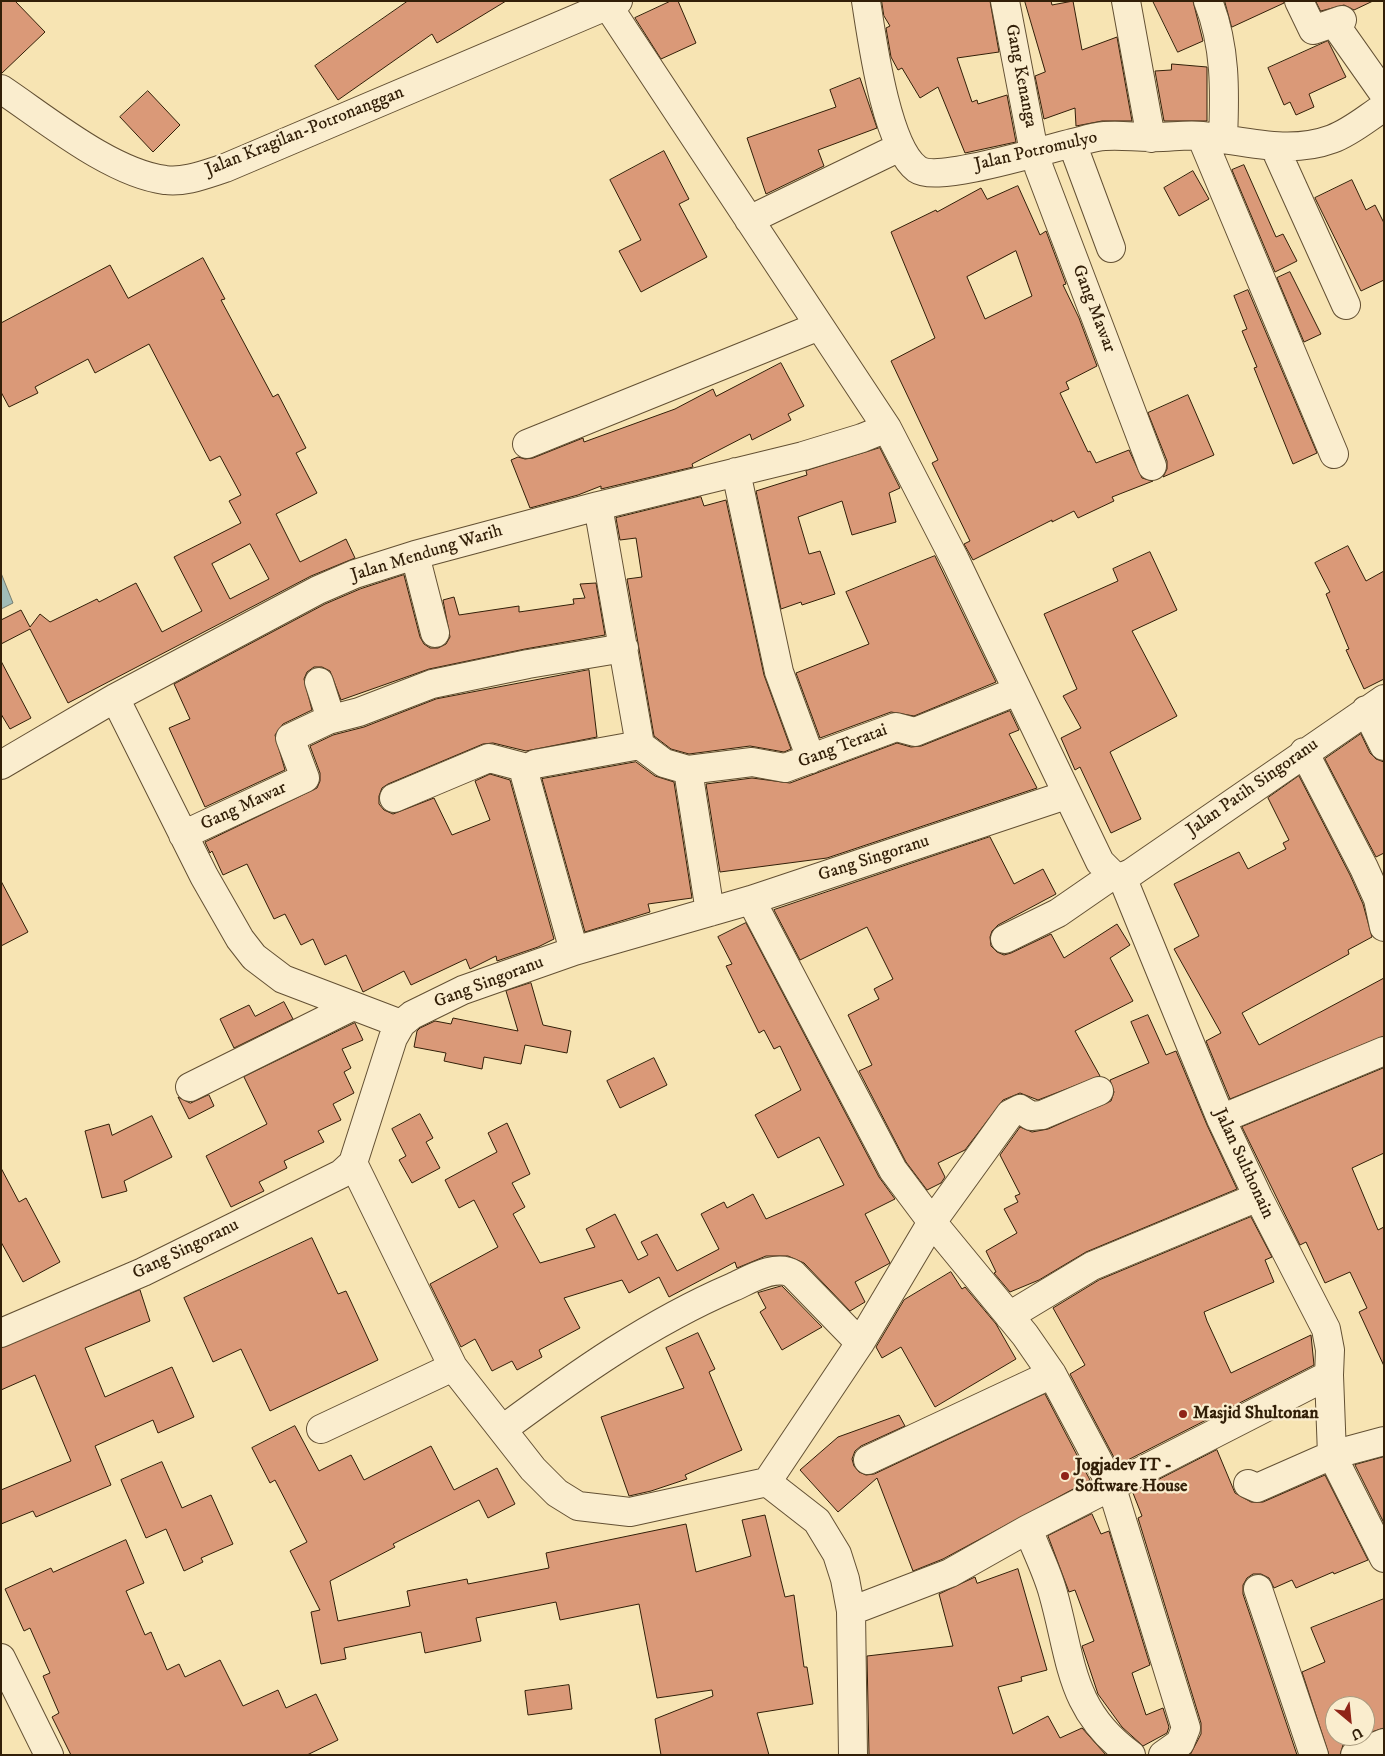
<!DOCTYPE html>
<html>
<head>
<meta charset="utf-8">
<style>
	body { margin:0 }
	#map { position:relative; width:1385px; height:1756px; overflow:hidden; background:#f7e4b3; font-family:"IM FELL DW Pica",serif }
	canvas { display:block }
	.frame { position:absolute; inset:0; border:2px solid #321f08; pointer-events:none }
	.north { position:absolute; left:1325px; top:1696px; width:50px; height:50px; box-sizing:border-box; background:#faedce; border:1px solid #aa9b7f; border-radius:50%; rotate:152deg; font-size:14px; font-weight:700; line-height:20px; text-align:center; color:#321f08 }
	.north::after { content:''; display:block; margin:auto; width:18px; height:22px; background:#8f2418; clip-path:polygon(50% 0,100% 100%,50% 72%,0 100%) }
</style>
</head>
<body>
<div id="map">
<canvas width="1385" height="1756"></canvas>
<div class="frame"></div>
<div class="north">U</div>
</div>
<script>
const ctx = document.querySelector('canvas').getContext('2d');
ctx.lineJoin = 'round';
function paint(path, color) { ctx.fillStyle = color; ctx.fill(path, 'evenodd'); }
function strokePath(path, color, width, dash) { ctx.strokeStyle = color; ctx.lineWidth = width; ctx.lineCap = dash ? 'butt' : 'round'; ctx.setLineDash(dash || []); ctx.stroke(path); }
function write(font, color, halo, rows, align = 'center') {
  ctx.font = font + ' "IM FELL DW Pica",serif'; ctx.lineWidth = 4.5; ctx.setLineDash([]); ctx.textBaseline = 'middle'; ctx.strokeStyle = halo; ctx.fillStyle = color; for (const [text, x, y, turn = 0] of rows) {
    ctx.save(); ctx.translate(x, y); ctx.rotate((+turn || 0) * Math.PI / 180); ctx.textAlign = isNaN(turn) ? turn : align; if (halo) ctx.strokeText(text, 0, 0); ctx.fillText(text, 0, 0); ctx.restore();
  }
}
const water = new Path2D(`
	M1,573L13,603L1,609Z`);
const building = new Path2D(`
	M1,1H15L45,32L1,74Z
	M408,1H506L437,43L432,34L338,100L315,66Z
	M671,1H678L696,43L661,59L635,18Z
	M882,1H990L999,52L957,58L972,102L977,100L978,104L1007,95L1016,142L965,153L938,87L920,98L902,68L898,70L891,57L886,28L890,26L884,16Z
	M1025,1H1051L1052,5L1073,1L1082,50L1117,37L1132,121H1102L1076,126L1075,108L1044,119L1035,76L1045,72Z
	M1153,1H1193L1203,41L1178,52Z
	M1225,1H1284V3L1232,27Z
	M1316,1H1373L1354,10L1344,5L1321,11Z
	M1328,41L1346,77L1309,94L1314,107L1296,115L1290,102L1284,105L1268,68Z
	M1172,64L1207,67V121H1164L1155,71L1171,70Z
	M860,78L877,128L818,150L824,166L766,194L747,138L836,107L830,90Z
	M148,91L180,125L153,152L120,117Z
	M664,151L689,199L679,204L707,257L641,292L619,251L641,240L610,180Z
	M1244,165L1276,237L1283,234L1297,261L1275,272L1232,170Z
	M1193,171L1209,199L1179,216L1164,188Z
	M1352,180L1366,210L1375,205L1384,223V280L1361,291L1315,198Z
	M1018,186L1040,235L1046,231L1066,284L1063,285L1079,318L1097,366L1066,382L1069,389L1060,393L1088,452L1090,451L1096,463L1129,450L1142,478L1153,481L1112,497L1114,501L1078,518L1074,511L1052,522V520L973,560L964,544L970,541L932,463L938,460L891,361L935,338L891,232L936,210L937,212L981,188L987,199ZM1016,251L1032,296L985,319L967,277Z
	M203,258L225,299L221,300L273,397L278,394L306,448L296,453L317,493L276,514L300,562L346,539L355,558L311,576L68,703L30,629L1,644V620L21,610L30,627L40,614L50,622L97,599L99,602L136,583L162,632L202,611L174,557L241,523L229,501L241,495L220,456L210,461L149,344L95,373L88,359L35,387L38,393L9,407L1,392V323L110,265L128,298ZM250,544L269,579L230,599L212,564Z
	M1290,272L1321,334L1304,342L1277,278Z
	M1248,290L1317,453L1293,464L1254,368L1257,367L1242,331L1247,329L1234,296Z
	M781,363L804,406L788,414L791,420L752,440L750,434L692,464L693,467L601,489V486L578,495L530,508L511,460L518,457L525,459L533,458L583,438L584,442L675,409L713,389L716,396Z
	M1188,395L1214,455L1163,477L1167,469V461L1148,413Z
	M880,448L900,488L889,493L896,522L852,535L842,501L798,517L809,554L820,551L835,594L802,605L801,602L781,609L756,491L807,475L806,471Z
	M701,497L704,506L726,500L764,675L791,749L784,752L750,746L689,754L671,749L654,736L627,579L642,577L636,538L620,540L616,518Z
	M1348,546L1366,581L1384,571V679L1364,689L1346,650L1349,649L1326,594L1330,592L1315,563Z
	M1150,552L1177,610L1132,631L1177,716L1110,752L1141,819L1111,833L1080,767L1075,770L1061,738L1081,728L1063,696L1077,689L1044,614L1118,581L1113,569Z
	M935,556L996,682L914,716L891,712L820,738L796,673L869,644L846,592Z
	M404,575L420,637L424,644L430,648H438L446,644L450,637L443,600L454,597L459,615L519,606V612L574,604L573,599L585,598L580,584L596,583L605,635L525,649L429,669L341,700L330,671L322,667H314L307,672L304,679L312,710L283,724L275,735L285,770L205,807L169,728L190,719L174,684L325,604L360,589Z
	M1,661L31,718L10,729L1,714Z
	M589,670L597,737L526,751L493,743L483,744L388,784L382,788L379,796V804L384,810L393,814L434,798L452,835L490,820L475,781L490,774L510,780L554,939L538,947L497,961L496,956L470,969L466,959L411,985L404,971L363,992L346,955L325,965L313,939L301,945L285,914L274,919L247,864L223,875L212,851L210,853L205,842L317,788L320,781V773L310,746L333,735L364,727L436,699Z
	M1010,711L1019,730L1009,734L1037,788L827,858L720,872L706,784L752,778L790,783L897,743L911,747L921,746Z
	M1361,734L1370,753L1376,759L1384,762V853L1376,857L1325,759Z
	M636,762L655,776L674,782L692,898L648,904L650,912L585,932L542,779Z
	M1299,776L1350,875L1363,904L1372,937L1348,950L1349,954L1242,1013L1259,1045L1384,978V1036L1230,1099L1206,1041L1221,1033L1174,949L1199,936L1174,884L1239,852L1248,869L1286,849L1283,843L1289,840L1268,798Z
	M990,837L1014,884L1043,869L1056,894L998,925L992,931L990,937L991,946L997,952L1004,955L1011,953L1051,934L1064,958L1117,924L1130,945L1110,958L1133,1001L1075,1031L1100,1076L1038,1100L1020,1093L1003,1100L965,1150L938,1163L945,1177L941,1183L927,1190L906,1162L859,1071L872,1065L848,1015L879,999L874,989L893,979L867,927L800,960L774,910Z
	M1,881L28,932L1,946Z
	M746,923L879,1177L895,1199L865,1214L890,1263L855,1282L865,1302L850,1311L804,1263L788,1256H766L737,1268L735,1262L669,1297L659,1277L629,1293L622,1280L564,1298L580,1328L539,1350L542,1357L517,1370L512,1361L492,1371L475,1339L461,1347L430,1284L498,1247L474,1200L459,1208L445,1180L497,1152L488,1133L507,1123L530,1174L512,1183L525,1207L513,1214L540,1263L595,1247L586,1229L615,1214L638,1260L648,1255L641,1242L657,1234L677,1271L719,1249L701,1214L724,1202L727,1208L753,1194L766,1219L844,1185L819,1137L778,1158L755,1115L801,1090L780,1046L774,1049L764,1030L759,1033L726,966L732,964L718,937Z
	M531,983L543,1025L571,1031L567,1053L525,1045L521,1064L484,1057L482,1069L444,1061L446,1053L414,1047L417,1031L420,1028L435,1021L451,1024L453,1018L518,1031L506,991Z
	M284,1002L293,1019L234,1048L220,1019L249,1005L255,1016Z
	M1148,1015L1166,1055L1176,1051L1207,1125L1237,1189L1086,1252L1039,1280L1010,1292L994,1273L996,1272L986,1251L1017,1233L1004,1209L1018,1202L1015,1196L1020,1194L1000,1155L1020,1127L1032,1132L1048,1129L1111,1101L1114,1092L1110,1080L1149,1063L1131,1022Z
	M355,1023L363,1040L342,1049L351,1068L344,1072L354,1093L333,1104L341,1120L318,1131L324,1142L284,1161L287,1168L259,1182L264,1191L231,1207L206,1156L267,1124L244,1077Z
	M654,1058L667,1085L620,1108L607,1081Z
	M1384,1068V1153L1352,1168L1378,1230L1384,1227V1366L1359,1312L1367,1308L1350,1272L1325,1283L1306,1242L1300,1245L1242,1127Z
	M209,1095L214,1106L189,1119L178,1097L190,1103Z
	M420,1114L433,1138L426,1142L440,1168L412,1183L399,1160L406,1156L392,1129Z
	M152,1116L172,1157L124,1181L127,1191L102,1198L85,1131L109,1124L112,1135Z
	M1,1168L19,1202L26,1198L60,1262L23,1282L1,1242Z
	M1251,1217L1272,1257L1265,1260L1274,1282L1204,1312L1207,1321L1231,1373L1311,1335L1314,1365L1118,1465L1070,1374L1085,1365L1053,1308L1099,1280Z
	M312,1238L338,1294L346,1291L378,1360L270,1411L241,1349L213,1362L184,1298Z
	M951,1272L962,1289L965,1287L996,1324L1016,1359L935,1407L901,1347L882,1358L876,1347L904,1300Z
	M782,1286L822,1327L782,1350L760,1312L766,1308L758,1293Z
	M140,1290L150,1321L85,1348L105,1397L172,1367L194,1417L158,1433L153,1420L95,1446L111,1485L36,1517L33,1511L1,1524V1490L71,1461L35,1375L1,1390V1348Z
	M698,1333L715,1369L709,1372L742,1450L685,1475L687,1479L651,1491L629,1496L601,1417L684,1388L666,1348Z
	M1045,1394L1090,1480L943,1559L913,1571L877,1478L838,1512L800,1470L838,1437L899,1415L905,1426L861,1446L855,1451L852,1459L854,1466L859,1472L866,1475L874,1474Z
	M295,1426L319,1471L351,1455L364,1480L431,1446L454,1490L497,1468L515,1504L488,1518L479,1500L393,1544L395,1547L330,1581L338,1621L410,1606L407,1591L467,1579L468,1584L549,1568L546,1553L686,1524L696,1572L751,1556L742,1520L765,1515L785,1597L794,1595L804,1667H807L813,1704L757,1713L769,1755H661L655,1719L713,1696L712,1690L657,1698L639,1604L560,1620L556,1602L476,1618L481,1641L425,1653L421,1632L344,1648L346,1659L321,1664L311,1612L320,1610L290,1551L307,1542L275,1480L270,1483L252,1448Z
	M1217,1450L1235,1493L1251,1502H1263L1325,1475L1368,1560L1334,1574L1333,1572L1296,1588L1292,1580L1274,1588L1269,1578L1261,1574H1253L1247,1578L1243,1585V1594L1297,1755H1190L1201,1734V1723L1138,1518L1142,1516L1133,1493Z
	M1384,1457V1523L1355,1465Z
	M162,1462L182,1508L211,1495L233,1544L201,1558L203,1562L184,1571L166,1529L146,1538L121,1480Z
	M1092,1514L1101,1534L1109,1531L1150,1665L1132,1673L1146,1715L1163,1708L1169,1727L1167,1733L1143,1746L1122,1727L1098,1694L1082,1646L1094,1641L1075,1590L1069,1592L1048,1536Z
	M126,1540L144,1583L126,1591L145,1635L151,1632L167,1670L179,1664L185,1677L220,1660L243,1706L278,1690L286,1708L316,1694L338,1740L307,1755H71L52,1717L59,1713L43,1676L50,1673L30,1628L24,1631L5,1589L51,1568L53,1572Z
	M1018,1569L1047,1670L1021,1677L1022,1681L998,1687L1013,1734L1048,1716L1060,1738L1082,1728L1106,1755H869L867,1656L953,1646L939,1594L975,1577L977,1583Z
	M1384,1599V1728L1365,1734V1706H1335V1736H1360L1343,1745L1340,1755H1329L1302,1672L1325,1662L1311,1628Z
	M569,1685L572,1709L528,1715L525,1691Z`);
const minor = new Path2D(`
	M866,1C872,39 886,146 917,169C940,185 1064,143 1097,137C1113,134 1133,137 1149,137C1167,138 1185,134 1202,136C1246,141 1289,155 1332,139C1351,132 1367,118 1384,107
	M1005,1L1034,152
	M1126,1L1151,138
	M1208,1C1226,46 1225,92 1223,139
	M1299,1L1313,30L1342,20
	M608,6L887,428L955,560L1100,862L1113,875L1122,877
	M1334,23L1384,94
	M1,89C46,119 111,173 165,180C184,183 206,174 225,168L618,1
	M1201,136L1334,454
	M1072,143L1111,248
	M1275,148L1346,305
	M1036,151L1039,168L1152,466
	M749,220L900,147
	M527,444L819,326
	M736,472L779,672L811,759
	M415,555L435,633
	M319,682L331,719
	M115,698L204,876L240,939L254,957L283,979L401,1024
	M1366,710L1384,746
	M640,745L664,763L688,770L752,762L785,768L896,727L915,732L1017,691
	M1304,752L1364,868L1378,899L1384,927
	M1,765L115,698L318,590L355,574L415,555L598,506L803,456L862,438L887,428
	M688,770L710,912
	M394,798L489,758L527,768
	M183,835L305,778L290,738L328,720L359,712L432,684L528,664L624,648
	M1122,877L1221,1119L1258,1197L1326,1329L1330,1350L1329,1375L1332,1455L1384,1441
	M1122,877L1131,873L1384,699
	M751,900L893,1170L932,1222L1025,1335L1052,1374L1111,1485L1186,1728L1180,1743L1163,1755
	M1005,939L1058,913L1113,875
	M574,951L524,772L535,764L640,745L598,506
	M190,1087L353,1006
	M1221,1119L1384,1051
	M353,1163L453,1367L533,1469L557,1493L578,1506L630,1512L767,1482L817,1521L837,1554L845,1579L851,1611L853,1755
	M1009,1316L1092,1266L1258,1197
	M1,1333L143,1272L341,1174L353,1163L393,1038L401,1024L412,1015L463,990L574,951L751,900L1066,795
	M321,1429L453,1367
	M503,1429C576,1375 649,1323 733,1287C749,1280 776,1263 793,1274L860,1343
	M868,1460L1052,1374
	M767,1482L860,1343L932,1222L1010,1114L1020,1109L1031,1116L1042,1115L1099,1091
	M1248,1484L1257,1488L1332,1455L1384,1558
	M1028,1529L1329,1375
	M1258,1589L1314,1755
	M851,1611L950,1573L1028,1529C1036,1550 1047,1571 1053,1593C1072,1660 1069,1710 1131,1755
	M1,1658L49,1755
	M1355,1755L1384,1743`);
const markers = [
	[1183,1414,5,"#8f2418"],
	[1065,1476,5,"#8f2418"]
];
const streetNames = [
	["Gang Kenanga",1020,76,79],
	["Jalan Kragilan-Potronanggan",305,132,-22],
	["Jalan Potromulyo",1036,152,-13],
	["Gang Mawar",1093,309,69],
	["Jalan Mendung Warih",427,554,-17],
	["Gang Teratai",843,747,-21],
	["Jalan Patih Singoranu",1253,788,-35],
	["Gang Mawar",244,807,-25],
	["Gang Singoranu",874,859,-18],
	["Gang Singoranu",489,983,-21],
	["Jalan Sulthonain",1243,1164,65],
	["Gang Singoranu",186,1250,-26]
];
const poiNames = [
	["Masjid Shultonan",1193,1414],
	["Jogjadev IT -",1075,1466],
	["Software House",1075,1487]
];
paint(water, '#a1bcb7');
strokePath(water, '#757d71', 1);
paint(building, '#da9978');
strokePath(building, '#321f08', 1);
strokePath(minor, '#635033', 30);
strokePath(minor, '#faedce', 28);
for (const [x, y, r, color] of markers) { const dot = new Path2D(); dot.arc(x, y, r, 0, 2 * Math.PI); ctx.fillStyle = color; ctx.fill(dot); strokePath(dot, '#faedce', 2); }
write('18px', '#321f08', '#faedce', streetNames);
write('bold 18px', '#321f08', '#faedce', poiNames, 'left');
</script>
</body>
</html>
